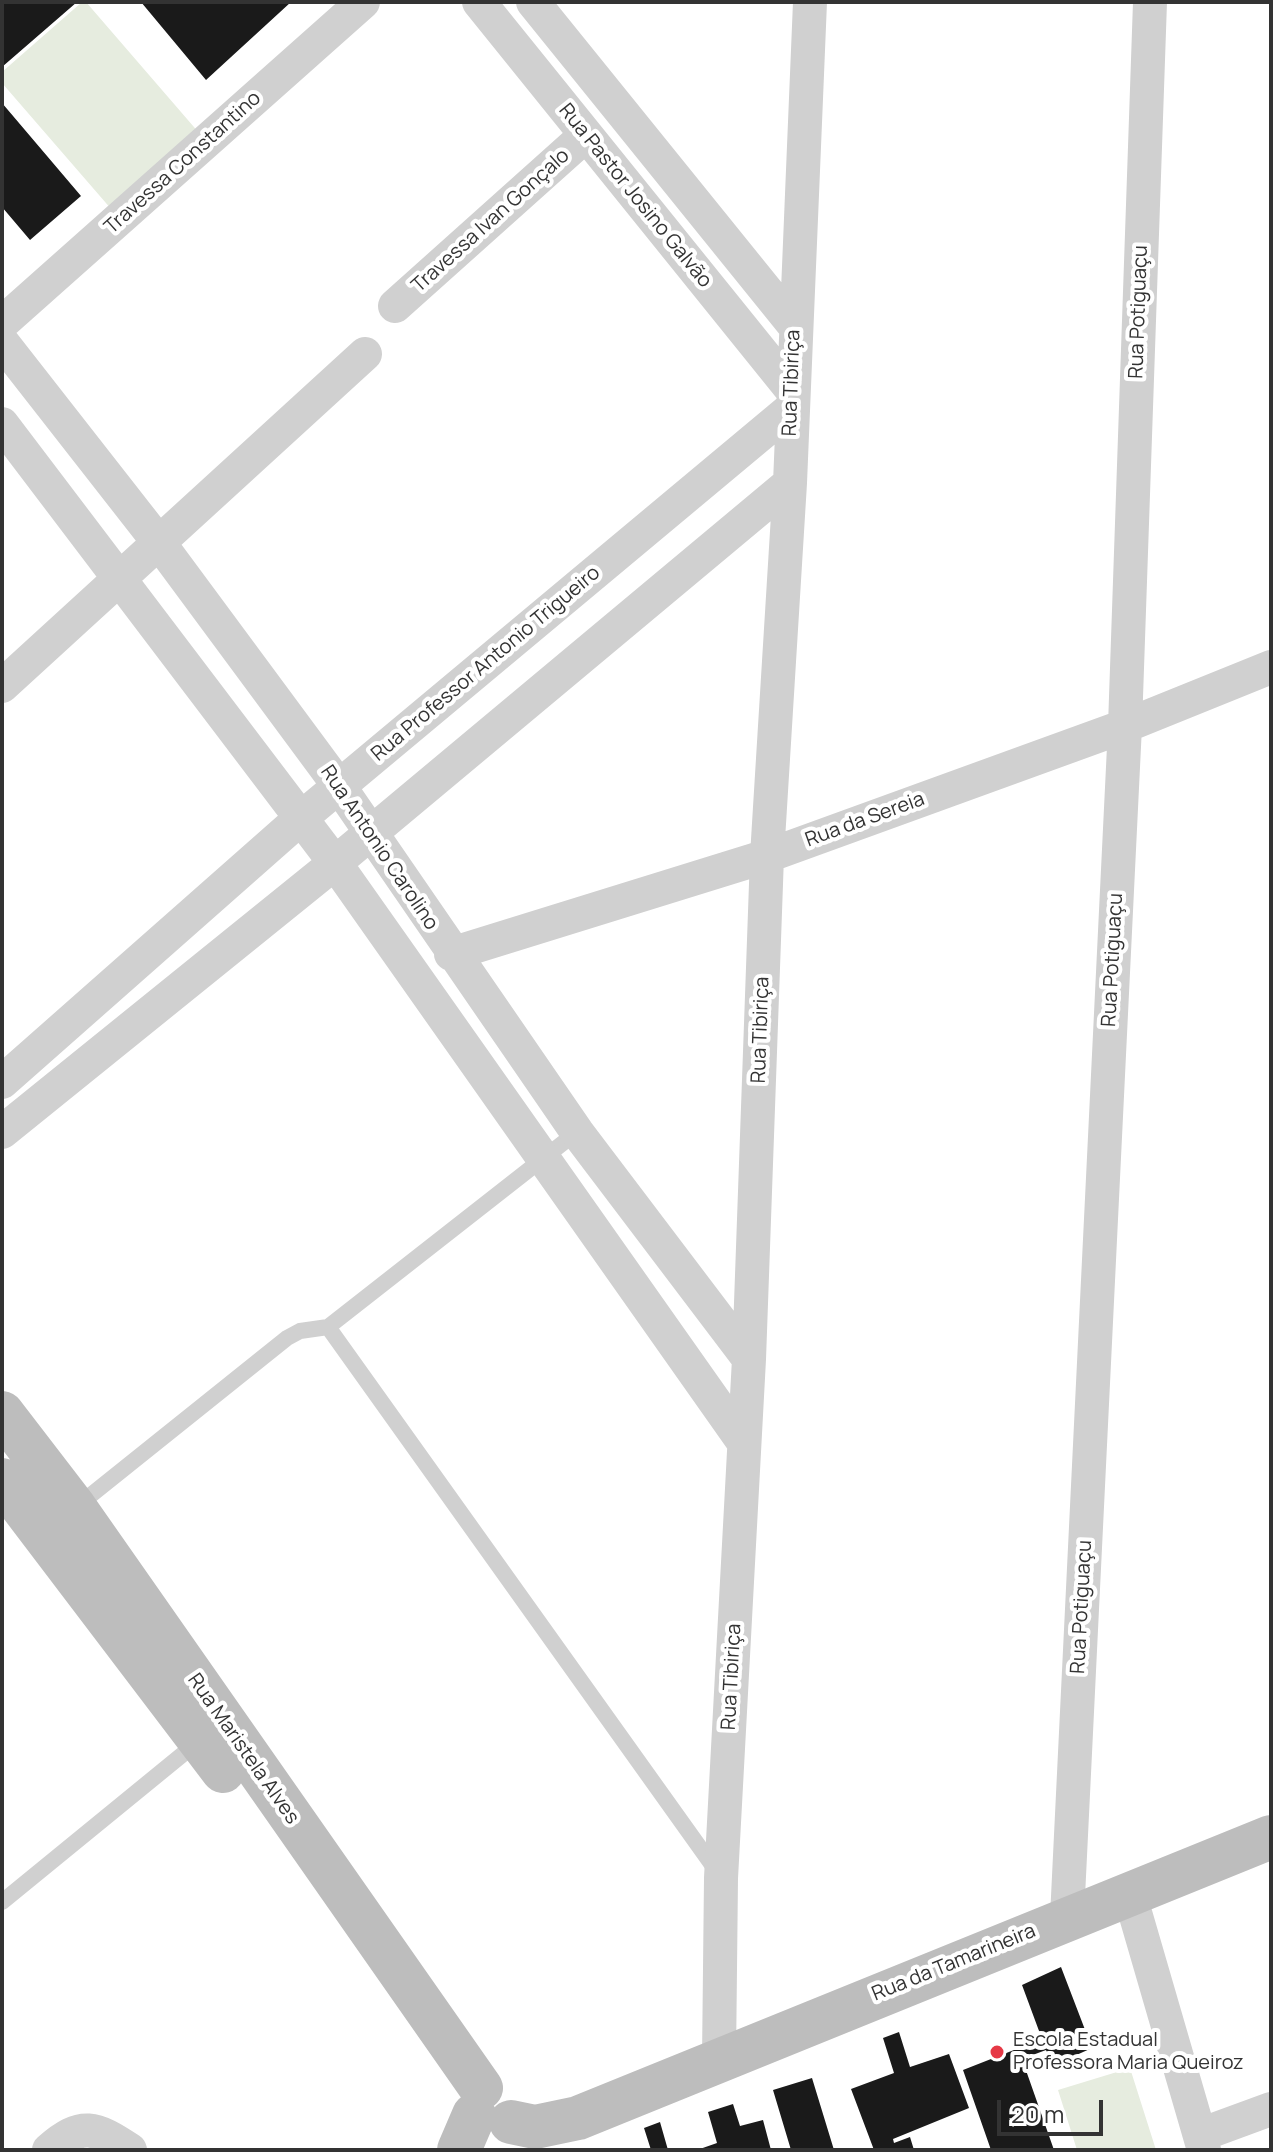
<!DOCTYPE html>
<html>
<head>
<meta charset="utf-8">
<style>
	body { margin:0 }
	#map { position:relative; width:1273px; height:2152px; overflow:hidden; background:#fff; font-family:Manrope,sans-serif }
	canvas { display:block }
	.frame { position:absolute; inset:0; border:4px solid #333; pointer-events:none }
	.scale { position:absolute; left:997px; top:2100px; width:106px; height:36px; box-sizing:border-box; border:4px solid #333; border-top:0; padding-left:10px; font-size:24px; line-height:28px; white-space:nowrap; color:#333; -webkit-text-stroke:6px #fff; paint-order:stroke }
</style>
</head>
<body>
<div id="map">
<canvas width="1273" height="2152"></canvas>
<div class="frame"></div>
<div class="scale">20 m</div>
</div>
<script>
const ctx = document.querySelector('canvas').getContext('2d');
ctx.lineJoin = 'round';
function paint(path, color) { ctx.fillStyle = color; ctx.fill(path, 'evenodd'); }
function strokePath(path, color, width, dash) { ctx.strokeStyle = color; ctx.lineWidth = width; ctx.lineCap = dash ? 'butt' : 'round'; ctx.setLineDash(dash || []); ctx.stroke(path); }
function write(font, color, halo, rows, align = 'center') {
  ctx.font = font + ' Manrope,sans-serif'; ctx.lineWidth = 8; ctx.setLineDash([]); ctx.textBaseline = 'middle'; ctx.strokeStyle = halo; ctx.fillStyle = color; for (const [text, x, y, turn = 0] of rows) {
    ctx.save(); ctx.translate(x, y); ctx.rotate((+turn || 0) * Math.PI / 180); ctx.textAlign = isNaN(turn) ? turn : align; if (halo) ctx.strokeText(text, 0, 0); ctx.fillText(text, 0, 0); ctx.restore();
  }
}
const green = new Path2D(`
	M82,2H86L200,134L112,210L2,83V72Z
	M1130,2068L1156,2150H1077L1058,2090Z`);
const building = new Path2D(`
	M2,2H77L2,67Z
	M141,2H291L206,80Z
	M2,103L81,196L30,240L2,207Z
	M1061,1967L1092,2048L1052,2066L1046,2050L1022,2059L1054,2150H991L963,2070L1042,2039L1022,1985Z
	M899,2032L910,2067L949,2054L969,2108L893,2139L894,2143L910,2137L914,2150H874L851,2089L894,2073L883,2038Z
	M812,2078L834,2150H791L773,2090Z
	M733,2104L740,2126L763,2120L771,2150H697L717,2143L708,2112Z
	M660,2122L668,2150H651L644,2128Z`);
const lane = new Path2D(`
	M328,1327L718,1873
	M76,1507L287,1338L300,1331L328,1327L577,1132
	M2,1902L199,1741`);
const street = new Path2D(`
	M479,2L792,390
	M533,2L794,325
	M395,306L586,135
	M2,323L363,2
	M2,342L160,544L339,786L577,1132L749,1359
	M2,424L335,863L744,1443
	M2,686L365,354
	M451,954L767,856L1125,726L1271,667
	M2,1082L301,818L792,408
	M2,1132L335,863L790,483
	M1129,1892L1204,2150
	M1067,1917L1125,726L1150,2
	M719,2059L721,1878L749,1359L767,856L790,483L810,2
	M1200,2135L1271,2109
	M49,2150C82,2121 95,2127 130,2150`);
const secondary = new Path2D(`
	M2,1413L75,1508L481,2088
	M2,1480L223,1771
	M511,2122L535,2127L578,2118L1271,1837
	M459,2150L474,2115`);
const markers = [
	[997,2052,8,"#e63946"]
];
const streetNames = [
	["Travessa Constantino",183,163,-42],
	["Rua Pastor Josino Galvão",635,196,51],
	["Travessa Ivan Gonçalo",491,221,-42],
	["Rua Potiguaçu",1139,312,-88],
	["Rua Tibiriça",792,383,-88],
	["Rua Professor Antonio Trigueiro",486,664,-40],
	["Rua da Sereia",865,820,-20],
	["Rua Antonio Carolino",379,848,56],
	["Rua Potiguaçu",1113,960,-87],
	["Rua Tibiriça",761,1030,-88],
	["Rua Potiguaçu",1082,1607,-87],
	["Rua Tibiriça",732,1677,-87],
	["Rua Maristela Alves",243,1749,55],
	["Rua da Tamarineira",954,1963,-22]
];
const poiNames = [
	["Escola Estadual",1013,2040],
	["Professora Maria Queiroz",1013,2063]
];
paint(green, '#e6ecdf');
paint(building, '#1a1a1a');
strokePath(lane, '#d0d0d0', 16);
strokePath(street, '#d0d0d0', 34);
strokePath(secondary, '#bdbdbd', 44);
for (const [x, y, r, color] of markers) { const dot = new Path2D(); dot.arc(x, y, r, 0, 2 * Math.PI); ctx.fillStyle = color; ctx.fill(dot); strokePath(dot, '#fff', 3); }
write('20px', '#333', '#fff', streetNames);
write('20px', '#333', '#fff', poiNames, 'left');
</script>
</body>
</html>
